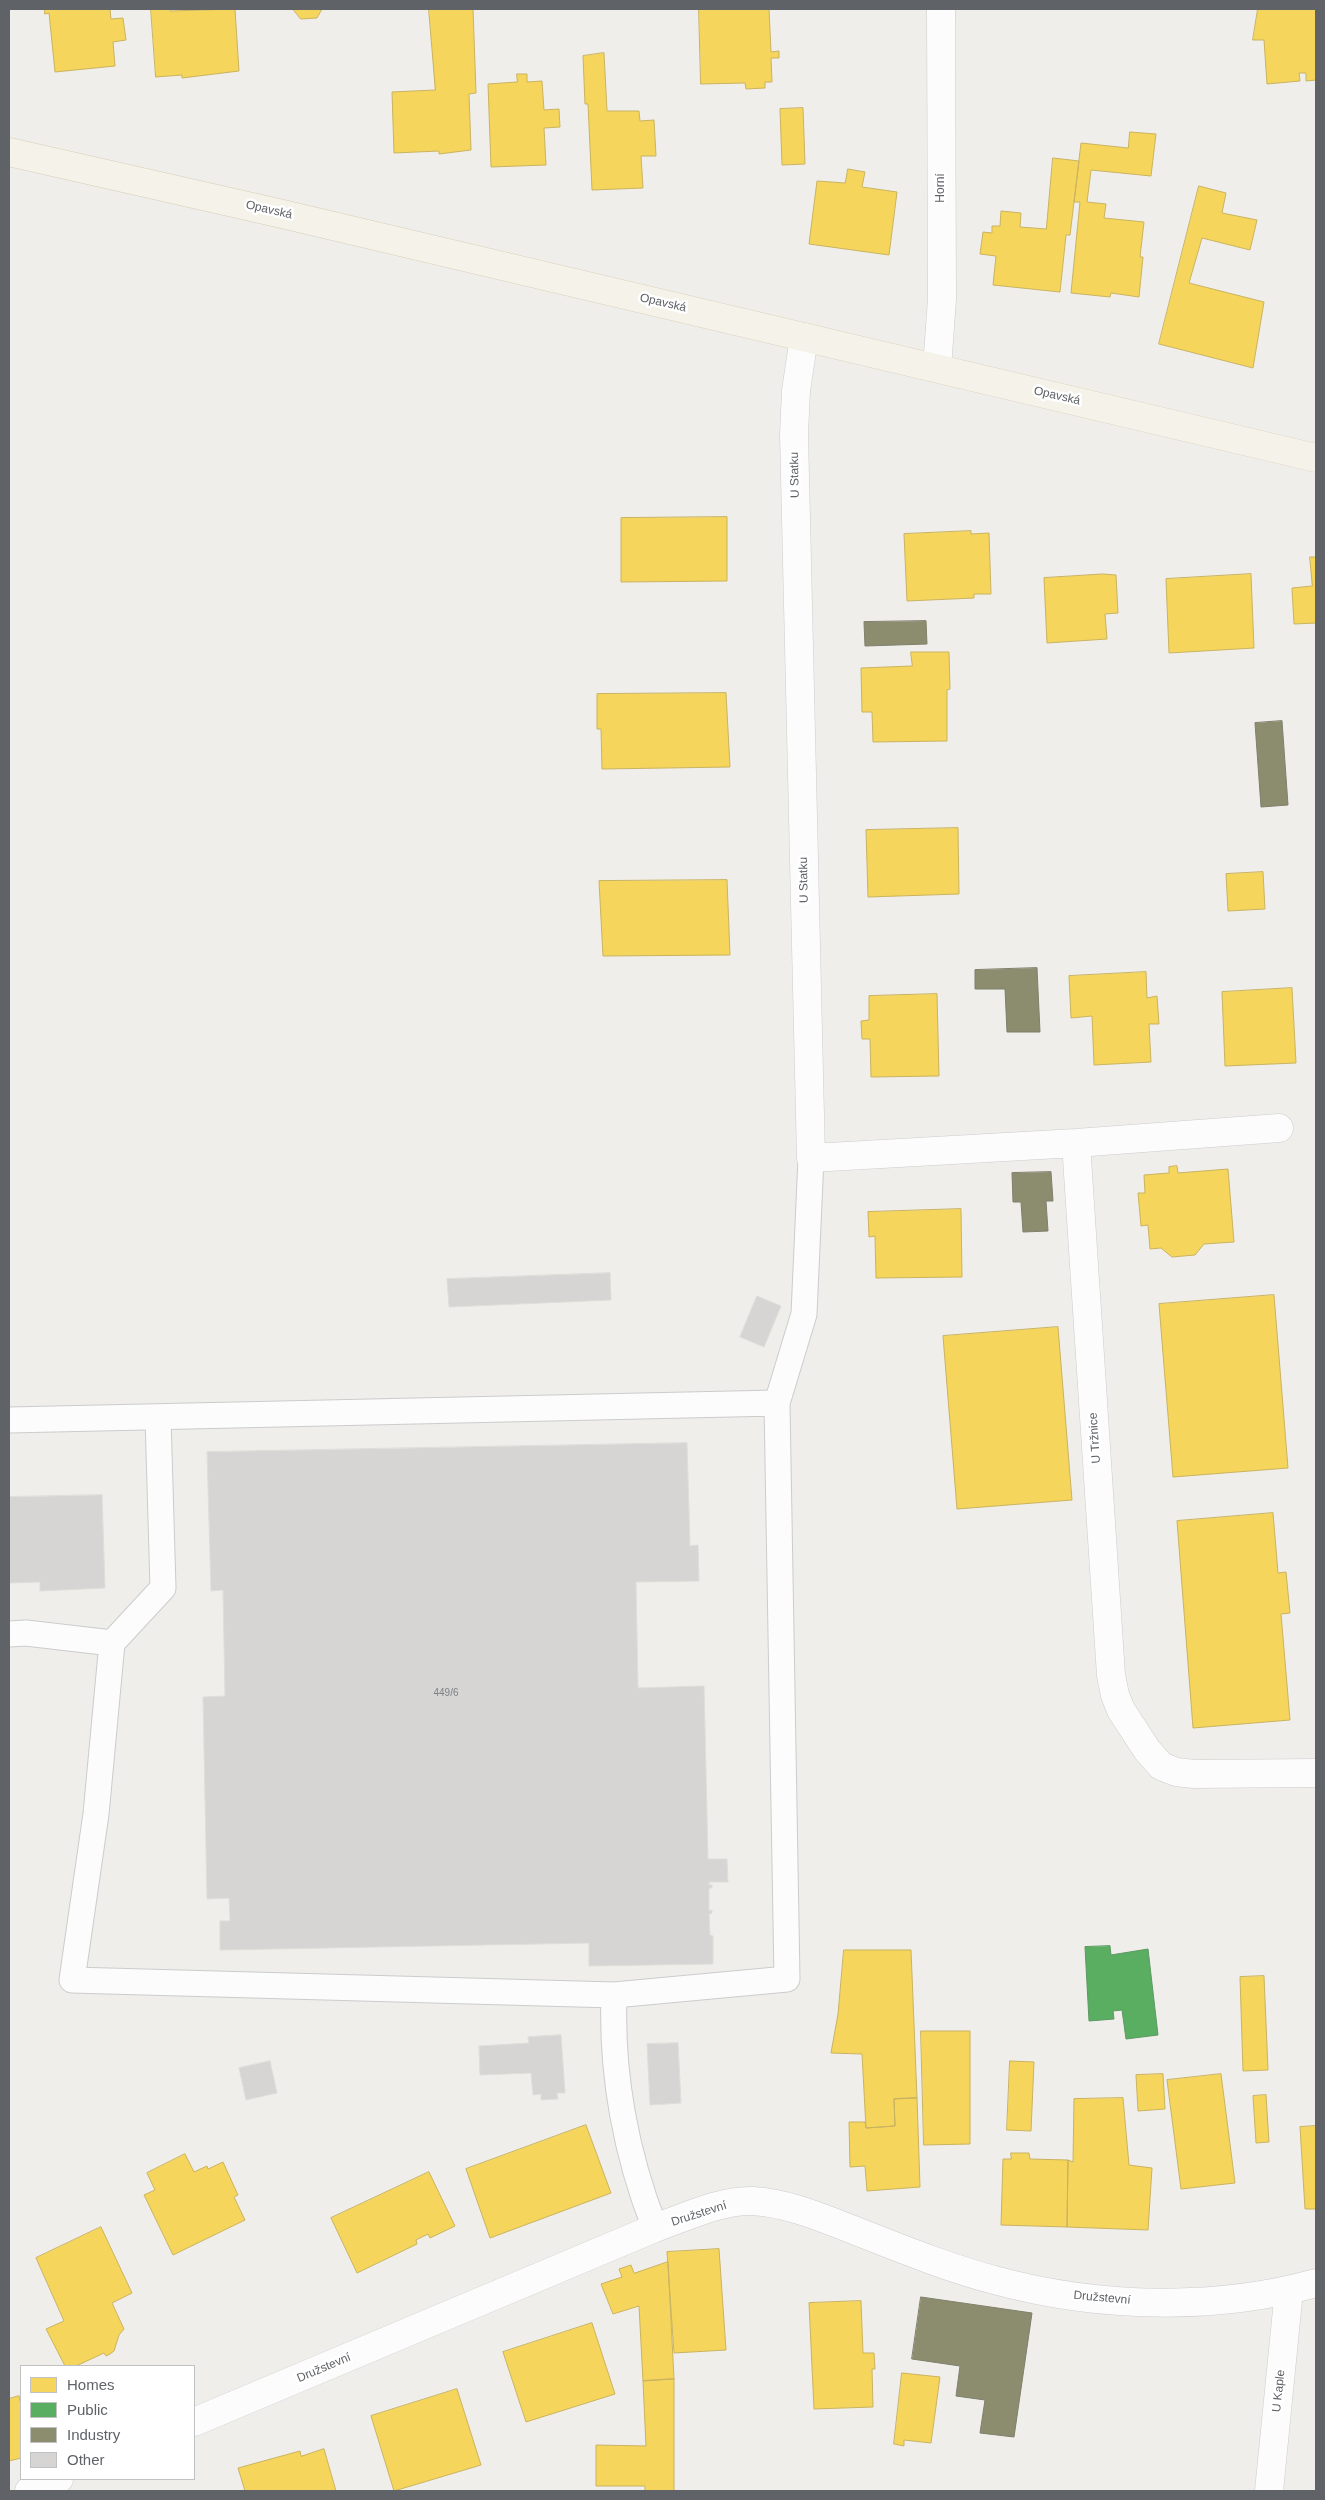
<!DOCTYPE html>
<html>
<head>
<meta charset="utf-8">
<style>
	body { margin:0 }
	#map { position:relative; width:1325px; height:2500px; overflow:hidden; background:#efeeea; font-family:Arial,sans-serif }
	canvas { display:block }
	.frame { position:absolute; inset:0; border:10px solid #5f6368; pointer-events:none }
	.legend { position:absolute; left:20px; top:2365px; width:175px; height:115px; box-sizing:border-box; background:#fff; border:1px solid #bfc1c3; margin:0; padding:6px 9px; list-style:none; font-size:15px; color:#5f6368 }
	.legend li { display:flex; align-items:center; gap:10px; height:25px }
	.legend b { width:25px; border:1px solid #bfc1c3 }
</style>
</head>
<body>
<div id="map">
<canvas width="1325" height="2500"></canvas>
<div class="frame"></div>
<ul class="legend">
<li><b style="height:14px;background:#f6d55c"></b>Homes</li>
<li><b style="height:14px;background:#5aae61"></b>Public</li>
<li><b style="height:14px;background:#8c8c6e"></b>Industry</li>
<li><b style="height:14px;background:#d6d5d3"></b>Other</li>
</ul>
</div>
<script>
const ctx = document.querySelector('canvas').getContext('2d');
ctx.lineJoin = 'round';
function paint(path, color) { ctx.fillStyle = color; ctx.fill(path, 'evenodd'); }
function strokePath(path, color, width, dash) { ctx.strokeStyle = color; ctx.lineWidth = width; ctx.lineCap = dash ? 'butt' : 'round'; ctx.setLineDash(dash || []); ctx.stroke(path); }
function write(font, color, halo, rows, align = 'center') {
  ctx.font = font + ' Arial,sans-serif'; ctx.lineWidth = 5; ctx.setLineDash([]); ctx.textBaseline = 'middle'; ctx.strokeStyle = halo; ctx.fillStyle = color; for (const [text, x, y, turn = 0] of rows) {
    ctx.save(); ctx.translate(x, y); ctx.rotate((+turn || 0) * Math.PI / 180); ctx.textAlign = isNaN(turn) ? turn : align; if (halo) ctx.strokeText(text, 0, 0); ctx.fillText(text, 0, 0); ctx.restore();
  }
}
const homes = new Path2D(`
	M45,9H110L111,19L123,18L126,40L113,42L115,66L55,72L49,13L45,14Z
	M151,9H170V11L235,9L239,71L182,78V75L156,77Z
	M293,9H322L317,18L301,19Z
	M429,9H473L476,93L469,94L471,150L439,154V151L394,153L392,92L435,90Z
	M699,9H769L771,52L779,51V58H771L772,82H765V88L746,89L745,83L701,84Z
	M1258,9H1316V80L1306,81V73H1299L1300,81L1267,84L1264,40H1253Z
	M604,53L607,111H639L640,121L654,120L656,156H641L643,188L592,190L588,104H585L583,56Z
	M517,74H527V82L542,81L544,110L559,109L560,127L544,128L546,165L491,167L488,84L517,82Z
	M803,108L805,164L782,165L780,109Z
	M1130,132L1156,134L1151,176L1091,170L1087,202L1106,204L1104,218L1144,222L1140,257H1143L1139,297L1111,293L1110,297L1071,293L1080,202H1074L1081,143L1128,148Z
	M1053,158L1079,161L1070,235H1066L1060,292L993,285L996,256L980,254L983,232L992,233V226H1000L1001,211L1021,213L1020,227L1046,229Z
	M848,169L865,172L862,187L897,192L889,255L809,244L817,181L845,183Z
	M1199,186L1226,193L1222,213L1257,220L1250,250L1202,238L1189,283L1264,302L1253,368L1159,344Z
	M727,517V581L621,582V518Z
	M971,531V534L989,533L991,594H974V598L907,601L904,534Z
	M1310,557H1316V623L1294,624L1292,588L1312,586Z
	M1103,574L1116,575L1118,613L1105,614L1107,639L1047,643L1044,578Z
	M1251,574L1254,648L1169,653L1166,579Z
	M911,652H949L950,689L947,690V741L873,742L872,712H862L861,668L912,666Z
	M726,693L730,767L602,769L601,729H597V694Z
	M958,828L959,894L868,897L866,830Z
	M1263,872L1265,909L1228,911L1226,874Z
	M727,880L730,955L603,956L599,881Z
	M1146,972L1147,998L1157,996L1159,1024H1149L1151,1062L1094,1065L1092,1016L1071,1018L1069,976Z
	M1292,988L1296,1063L1225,1066L1222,992Z
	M937,994L939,1076L871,1077L870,1039H862L861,1021L869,1020V996Z
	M1177,1166L1178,1173L1228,1169L1234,1242L1204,1244L1195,1255L1172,1257L1161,1248L1150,1249L1148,1225L1141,1226L1138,1193H1145L1144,1175L1169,1173V1167Z
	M961,1209L962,1277L876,1278L875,1236L869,1237L868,1212Z
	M1274,1295L1288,1468L1173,1477L1159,1304Z
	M1058,1327L1072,1500L957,1509L943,1336Z
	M1273,1513L1278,1573L1286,1572L1290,1613L1281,1614L1290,1720L1193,1728L1177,1521Z
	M844,1950H911L917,2098L894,2099L895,2126L866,2128L862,2054L831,2053L838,2014Z
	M1264,1976L1268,2070L1243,2071L1240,1977Z
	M921,2031H970V2144L924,2145Z
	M1010,2061L1034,2062L1031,2131L1007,2130Z
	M1163,2074L1165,2109L1138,2111L1136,2075Z
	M1221,2074L1235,2183L1181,2189L1167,2080Z
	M1266,2095L1269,2142L1256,2143L1253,2096Z
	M917,2098L920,2187L867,2191L865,2166L850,2167L849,2122H865L866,2128L895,2126L894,2099Z
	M1123,2098L1129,2165L1152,2168L1148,2230L1067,2227L1068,2160L1073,2162L1074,2099Z
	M586,2125L611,2193L490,2238L466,2169Z
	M1316,2126V2209H1305L1300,2127Z
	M1011,2153H1029L1030,2159L1068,2160L1067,2227L1001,2225L1003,2159H1011Z
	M185,2154L194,2172L207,2166L208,2169L223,2162L238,2195L234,2197L245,2220L173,2255L144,2195L155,2190L147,2173Z
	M429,2172L455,2226L430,2238L428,2234L416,2240L417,2244L357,2273L331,2218Z
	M101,2227L132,2293L112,2303L124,2329L119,2335L114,2351L110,2354L106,2356L104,2353L76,2366H65L46,2329L64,2321L36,2258Z
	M719,2249L726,2350L674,2353L667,2252Z
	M668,2262L674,2379L643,2381L639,2306L613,2314L601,2284L622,2277L619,2269L631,2265L634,2273Z
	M861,2301L863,2353H874L875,2369H872L873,2407L814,2409L809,2303Z
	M592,2323L615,2394L526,2422L503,2352Z
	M902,2373L940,2377L931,2443L904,2440V2446L894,2444Z
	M674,2379V2491H645V2486H596V2445L646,2446L643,2381Z
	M457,2389L481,2465L394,2491L371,2416Z
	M19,2396L21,2405V2458L9,2461V2399Z
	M324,2449L336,2491H245L238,2468L300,2451L301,2456Z`);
const public = new Path2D(`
	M1110,1946L1111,1955L1148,1949L1158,2035L1126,2039L1122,2010L1113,2011L1114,2019L1089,2021L1085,1947Z`);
const industry = new Path2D(`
	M926,621L927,644L865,646L864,622Z
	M1282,721L1288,805L1261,807L1255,723Z
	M1037,968L1040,1032H1007L1005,989H975V970Z
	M1051,1172L1053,1201H1046L1048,1231L1023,1232L1021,1202H1013L1012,1173Z
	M921,2297L1032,2313L1014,2437L980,2433L985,2400L956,2396L960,2366L912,2359Z`);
const building = new Path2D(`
	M610,1273L611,1300L449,1307L447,1279Z
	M757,1296L781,1306L764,1347L740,1337Z
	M687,1443L690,1546L698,1545L699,1581L636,1582L638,1688L704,1686L708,1859H727L728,1882H709V1885H712V1888H709V1911L712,1910V1913L709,1914L710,1935L713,1936V1964L589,1966V1943L220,1950V1921H230L229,1898L207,1899L203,1697L225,1696L223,1590L211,1591L207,1452Z
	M102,1495L105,1588L40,1591V1582L9,1583V1497Z
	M561,2035L565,2093H557L558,2099L541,2100V2094L533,2095L531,2073L480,2075L479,2046L529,2043L528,2037Z
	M678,2043L681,2103L650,2105L647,2044Z
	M270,2061L277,2093L246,2100L239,2068Z`);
const lane = new Path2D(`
	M158,1417L163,1588L112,1643L96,1814L72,1980L614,1995L787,1979L777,1403
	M9,1420L777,1403L804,1314L811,1158
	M9,1634L26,1633L112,1643
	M614,1995C611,2074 626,2155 655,2228`);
const street = new Path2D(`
	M804,337L796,391L794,434L811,1158L1076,1143L1279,1128
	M937,368L942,299L941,9
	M1076,1143L1111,1675L1115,1695L1121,1710L1147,1750L1161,1766L1176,1772L1194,1774L1316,1773
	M194,2422L655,2228C686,2217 720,2200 753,2201C787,2203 820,2217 851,2229C899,2248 948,2268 998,2281C1099,2308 1215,2311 1316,2283
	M29,2491L59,2479
	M1269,2491L1289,2290`);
const primary = new Path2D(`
	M9,152L278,213L1316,458`);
const numberNames = [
	["449/6",446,1693]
];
const streetNames = [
	["Horní",941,188,-90],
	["Opavská",269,210,13],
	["Opavská",663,303,13],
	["Opavská",1057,396,13],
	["U Statku",795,475,-91],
	["U Statku",804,880,-91],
	["U Tržnice",1095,1438,-94],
	["Družstevní",699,2214,-18],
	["Družstevní",1102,2298,5],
	["Družstevní",324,2368,-23],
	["U Kaple",1279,2391,-84]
];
paint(homes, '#f6d55c');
strokePath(homes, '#c9b360', 1);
paint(public, '#5aae61');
strokePath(public, '#5c9863', 1);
paint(industry, '#8c8c6e');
strokePath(industry, '#7e806c', 1);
paint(building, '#d6d5d3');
strokePath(building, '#deddd9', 1);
strokePath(lane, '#cbcccc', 27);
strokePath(street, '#cbcccc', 29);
strokePath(primary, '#d7ceb8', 29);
strokePath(lane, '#fdfcfc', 25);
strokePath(street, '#fdfcfc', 28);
strokePath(primary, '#f4f2e9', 28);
write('10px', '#7e8184', null, numberNames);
write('12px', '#5f6368', '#fff', streetNames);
</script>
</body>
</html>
